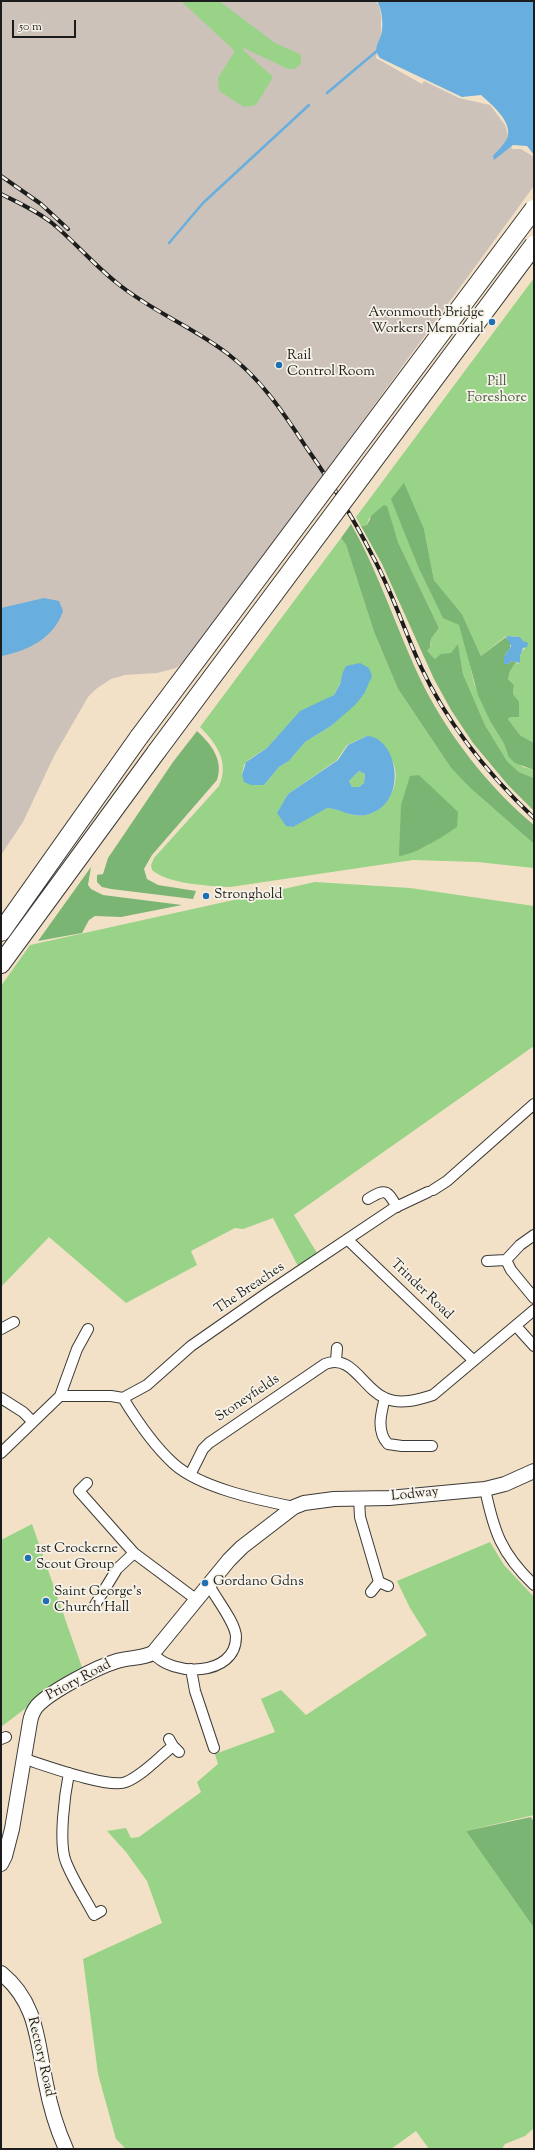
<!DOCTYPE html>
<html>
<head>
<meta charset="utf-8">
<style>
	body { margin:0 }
	#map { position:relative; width:535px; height:2150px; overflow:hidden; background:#f3e1c7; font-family:"Sorts Mill Goudy",serif }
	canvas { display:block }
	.frame { position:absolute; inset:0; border:2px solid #1c1c1c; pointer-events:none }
	.scale { position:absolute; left:12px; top:20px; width:64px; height:18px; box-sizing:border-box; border:2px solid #1c1c1c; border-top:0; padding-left:5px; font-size:12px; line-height:14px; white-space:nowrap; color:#1c1c1c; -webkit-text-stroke:3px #f7f3e8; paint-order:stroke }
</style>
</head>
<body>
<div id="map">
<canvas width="535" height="2150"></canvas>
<div class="frame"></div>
<div class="scale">50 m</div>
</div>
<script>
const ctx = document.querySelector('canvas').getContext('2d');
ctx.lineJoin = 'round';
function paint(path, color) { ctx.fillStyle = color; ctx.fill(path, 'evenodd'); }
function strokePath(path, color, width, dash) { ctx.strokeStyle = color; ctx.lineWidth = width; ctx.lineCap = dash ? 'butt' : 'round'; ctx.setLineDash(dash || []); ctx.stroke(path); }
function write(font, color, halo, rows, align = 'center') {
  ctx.font = font + ' "Sorts Mill Goudy",serif'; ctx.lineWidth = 3.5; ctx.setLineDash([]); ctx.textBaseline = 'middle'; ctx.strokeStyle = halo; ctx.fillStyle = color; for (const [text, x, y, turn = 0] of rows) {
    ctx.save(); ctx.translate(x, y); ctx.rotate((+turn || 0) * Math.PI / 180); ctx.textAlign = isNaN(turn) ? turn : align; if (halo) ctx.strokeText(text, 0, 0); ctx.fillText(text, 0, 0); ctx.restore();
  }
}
const industrial = new Path2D(`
	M1,1H375L379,5L381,16V33L376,58L422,84L424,81L459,98L490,105L505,125L512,149H521L534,157V186L191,656L176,668L157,673L125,675L111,679L96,689L88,697L54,756L23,822L1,855Z`);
const green = new Path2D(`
	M181,1H219L275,43L300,54L301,57V64L294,69H288L244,48L243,50L273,77L256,105L244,107L219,91L218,78L235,51Z
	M534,278V743L520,735L508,719L511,717L516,699L513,694L514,685L508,679L510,671L516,662L519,664L521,652L525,648L520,637L506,636L481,656L462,614L434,580L424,529L407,537L419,569L443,617L459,625L463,634L474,683L490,721L504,744L507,754L523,767L534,770V778L519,772L507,761L485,725L463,674L458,645L451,654L435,659L426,651L431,645V639L439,628L398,542L393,528L369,518L367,525L361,526L356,517Z
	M341,538L346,545L374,632L398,689L451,768L469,787L534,844V868L477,862L413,860L230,887C209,886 168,884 152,870L151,865L154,858L219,786C230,762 216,743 200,727ZM342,679L364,694L331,726L305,742L289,761L279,767L264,785L242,775L244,765L248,760L267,748L298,714L334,695ZM367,736C374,743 389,753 393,762C402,783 387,812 365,815C350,818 338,807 326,808C313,810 303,824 291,827L278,812L288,794L337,760L347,745ZM419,775L448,804L429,845L405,855Z
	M359,771L365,774L364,783L359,787H352L349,781Z
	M315,882L410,888L534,906V1046L294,1215L317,1253L298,1266L273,1218L243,1229L235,1228L191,1251L197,1265L126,1303L49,1237L1,1287V986L30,945Z
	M32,1524L84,1673L39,1698L1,1727V1540Z
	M490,1542L504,1565L534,1597V1815L466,1831L534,1928V2128L525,2136L505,2144L502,2149H429L416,2131L391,2149H126L116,2139L98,2074L83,1959L162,1923L147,1881L126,1852L107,1831L126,1828L131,1838L139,1837L201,1792L197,1782L218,1764L215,1754L275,1732L261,1699L281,1690L306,1715L427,1635L410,1608L397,1581Z`);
const forest = new Path2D(`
	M404,483L424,529L434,580L462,614L481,656L506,637L510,642V648L505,655L508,664L512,661L516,662L510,671L508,679L514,685L513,694L519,702V717H511L508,719L520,735L534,743V770L515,763L508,756L504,744L490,721L478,695L459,625L443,618L419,569L391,499Z
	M384,505L387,506L398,542L439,628L431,639L430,647L427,651L435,659L441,654L451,653L458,644L463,674L485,725L507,761L519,772L534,778V811L508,785L473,743L451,710L434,679L382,564L361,526L367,525L372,515Z
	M351,524C383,580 400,642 430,698C456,745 493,791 534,825V844L469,787L451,768L398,689L374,632L346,545L341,538Z
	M197,731C211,744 224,760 217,780L152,855L144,869L147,879L158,885L196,891L193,899L111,889L102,887L97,882V875L103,874L108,858L173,762Z
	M419,775L458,812L457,827C442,837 417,854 399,856L401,805L410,776Z
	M91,867L88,885L91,889L103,895L182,905L121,917L95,916L89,920L82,933L38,941Z
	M531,1817L534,1822V1928L466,1831Z`);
const water = new Path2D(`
	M377,1H534V155L527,146L513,145L494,160L493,156C498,150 506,143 508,136C511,120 491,104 481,95L462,97L380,58C373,49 378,44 381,35C384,27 382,8 377,1Z
	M44,598L59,601L63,611C54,638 28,651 1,656V608Z
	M506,636L520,637L523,641L528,643L527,647L523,648L520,656V663L512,661L508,664H504V657L511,646Z
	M360,663L369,668L372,676L364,694L355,705L331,726L305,742L289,761L279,767L264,785H251L244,782L242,775L246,762L267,748L300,711L334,695L340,684L343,672L346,666Z
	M367,736C398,737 410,805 366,815C351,818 341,809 327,808L293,827L286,826L277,813L288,794L338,760L348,745ZM359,771L365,774L364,783L359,787H352L349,781Z`);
const stream = new Path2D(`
	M327,93L378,50
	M169,243L203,203L309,105`);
const street = new Path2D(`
	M433,1190L447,1181L534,1104
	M368,1199C386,1188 387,1190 397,1207
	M534,1235L520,1245L506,1260L511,1270L534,1298
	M348,1240L473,1360
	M487,1261L506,1260
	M516,1326L534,1346
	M1,1329L14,1322
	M336,1361L337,1348
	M60,1396L77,1349L88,1329
	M1,1398L23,1412L33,1422
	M123,1398L147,1385L191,1346L267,1293L394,1208L428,1192
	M123,1398C137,1421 154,1446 174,1464C201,1488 259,1500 294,1507
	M385,1398C381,1413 376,1431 388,1444L402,1446H432
	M1,1453L60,1396H111L123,1398
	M190,1475L203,1449L209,1443L325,1364C352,1353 363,1389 385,1398C400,1405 418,1400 433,1395L534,1310
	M87,1483L79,1491L134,1553L197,1600
	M485,1489C494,1532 501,1553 534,1585
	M359,1498L360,1517L379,1582L371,1592
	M379,1582L388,1586
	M95,1605L117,1569L134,1553
	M153,1653C171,1677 236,1677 236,1637C236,1623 216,1599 209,1585
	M191,1669L195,1691L214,1748
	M1,1739L6,1737
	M169,1739L173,1746L179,1752
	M25,1759C44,1765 109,1789 126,1782C143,1775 158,1758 173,1746
	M69,1773C65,1793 58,1843 66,1862C73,1880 85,1898 94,1915L101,1911`);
const secondary = new Path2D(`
	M1,1864L5,1856L12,1829L30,1722C31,1716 33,1711 37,1706C51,1691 97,1667 117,1661C130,1657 141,1659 153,1653L229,1560L242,1547L294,1507L304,1503L334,1499L389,1498L485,1489L505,1484L534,1471
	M1,1973C38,2003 37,2042 46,2084C50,2106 57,2129 66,2149`);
const highway = new Path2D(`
	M1,932L139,737
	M1,964L157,751`);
const rail = new Path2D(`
	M1,176L41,204L68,229
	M1,194C19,203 37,211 52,223C75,242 94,265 117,283C151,311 193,327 228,354C261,379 283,412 306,447C330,481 353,517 372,555C392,591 404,630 421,667C448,725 488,774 534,818`);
const highwayBridge = new Path2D(`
	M139,737L534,209
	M157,751L534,245`);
const markers = [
	[492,322,4,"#1f6fb2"],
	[279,365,4,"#1f6fb2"],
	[206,896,4,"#1f6fb2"],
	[28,1558,4,"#1f6fb2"],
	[205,1583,4,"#1f6fb2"],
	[46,1601,4,"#1f6fb2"]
];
const poiNames = [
	["Avonmouth Bridge",484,314,"right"],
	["Workers Memorial",484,330,"right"],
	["Rail",287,357],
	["Control Room",287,373],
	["Stronghold",214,896],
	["1st Crockerne",36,1550],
	["Scout Group",36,1566],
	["Gordano Gdns",213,1583],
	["Saint George's",54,1593],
	["Church Hall",54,1609]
];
const parkNames = [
	["Pill",497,383],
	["Foreshore",497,399]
];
const streetNames = [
	["The Breaches",250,1289,-34],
	["Trinder Road",421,1290,44],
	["Stoneyfields",248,1399,-34],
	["Lodway",415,1495,-6],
	["Priory Road",79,1681,-28],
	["Rectory Road",40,2057,77]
];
paint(industrial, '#ccc2b9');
paint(green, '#98d387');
paint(forest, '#7ab574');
paint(water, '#68afdf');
strokePath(stream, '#68afdf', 2.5);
strokePath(street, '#3c3a36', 12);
strokePath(secondary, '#3c3a36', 16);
strokePath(highway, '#3c3a36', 20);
strokePath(street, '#fff', 10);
strokePath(secondary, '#fff', 14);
strokePath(highway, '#fff', 18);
strokePath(rail, '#1c1c1c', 4);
strokePath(rail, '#f7f3e8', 2.5, [8]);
strokePath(highwayBridge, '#3c3a36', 20, []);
strokePath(highwayBridge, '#fff', 18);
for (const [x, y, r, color] of markers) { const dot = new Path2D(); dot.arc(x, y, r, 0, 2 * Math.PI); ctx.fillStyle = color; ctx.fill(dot); strokePath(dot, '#f7f3e8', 1.5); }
write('14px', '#1c1c1c', '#f7f3e8', poiNames, 'left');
write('14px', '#475c41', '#f7f3e8', parkNames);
write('14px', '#1c1c1c', '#f7f3e8', streetNames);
</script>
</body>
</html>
